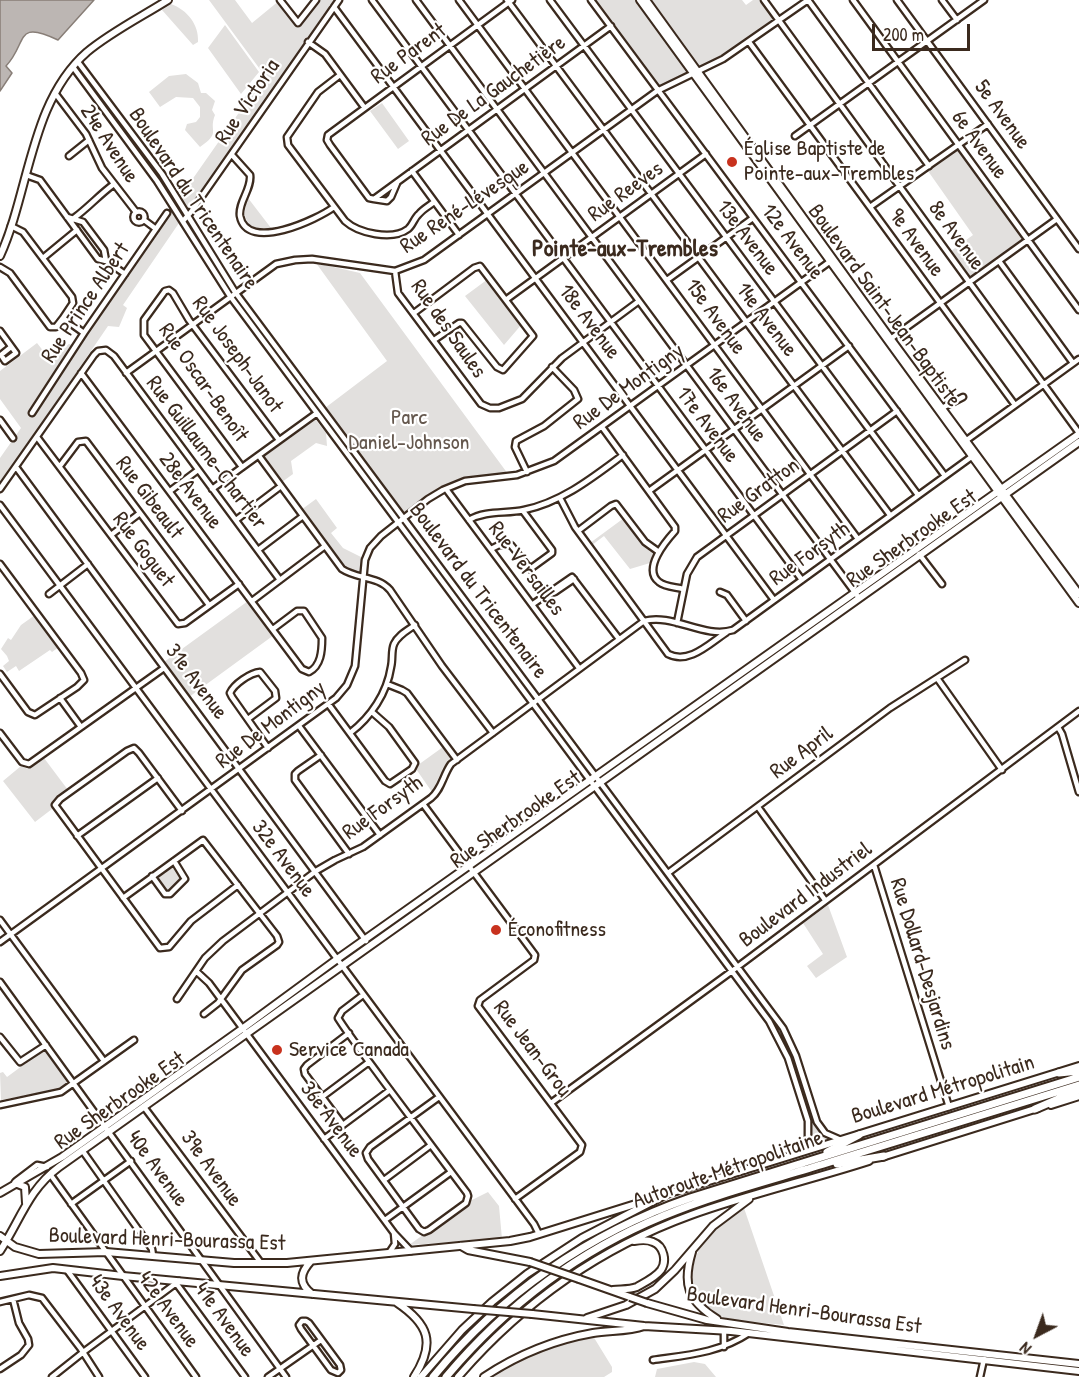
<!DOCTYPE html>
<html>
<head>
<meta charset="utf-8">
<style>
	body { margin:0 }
	#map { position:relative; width:1079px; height:1377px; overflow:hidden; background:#fff; font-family:"Patrick Hand",sans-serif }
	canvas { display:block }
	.north { position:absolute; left:1007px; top:1305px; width:60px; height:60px; -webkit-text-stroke:4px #fff; paint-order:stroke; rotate:221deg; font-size:16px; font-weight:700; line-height:24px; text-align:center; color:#3b2a1e }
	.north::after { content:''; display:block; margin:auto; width:21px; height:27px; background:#3b2a1e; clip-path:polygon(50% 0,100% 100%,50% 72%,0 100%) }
	.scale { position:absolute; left:872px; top:24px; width:98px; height:27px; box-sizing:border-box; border:3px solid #3b2a1e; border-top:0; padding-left:8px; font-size:18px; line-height:21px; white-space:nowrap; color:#3b2a1e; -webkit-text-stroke:4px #fff; paint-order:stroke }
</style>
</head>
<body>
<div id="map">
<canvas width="1079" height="1377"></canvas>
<div class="north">N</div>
<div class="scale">200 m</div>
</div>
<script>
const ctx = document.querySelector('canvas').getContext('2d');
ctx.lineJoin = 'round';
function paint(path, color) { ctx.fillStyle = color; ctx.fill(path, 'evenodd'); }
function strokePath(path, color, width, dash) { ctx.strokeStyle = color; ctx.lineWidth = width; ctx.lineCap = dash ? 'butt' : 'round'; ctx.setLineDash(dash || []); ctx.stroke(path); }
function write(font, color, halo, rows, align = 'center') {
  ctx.font = font + ' "Patrick Hand",sans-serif'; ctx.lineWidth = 4.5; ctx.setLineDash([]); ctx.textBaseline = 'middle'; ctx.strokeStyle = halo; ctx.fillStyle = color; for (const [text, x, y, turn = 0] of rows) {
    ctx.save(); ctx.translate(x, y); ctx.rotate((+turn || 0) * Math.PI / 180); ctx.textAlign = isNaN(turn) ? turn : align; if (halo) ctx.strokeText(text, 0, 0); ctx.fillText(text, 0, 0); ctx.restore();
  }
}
const green = new Path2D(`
	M209,0H235L252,23L280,0L298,23L295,25L298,28L320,0H336L318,24L190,209L180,197L245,104L242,101L262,72Z
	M591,0H640L693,73L657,91Z
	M649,0H742L746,5L753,0H759L773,19L731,50L699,67Z
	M171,4C187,10 199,24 198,42L193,45L162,10Z
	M225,25L259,72L241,94L208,48Z
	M186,74L198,83L201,93H206L215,101L212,110L215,115C208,132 222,132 200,147L185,130L187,124L196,122L200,117V107L193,98L176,97L160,107L149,92L169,76Z
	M382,103L409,141L398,149L370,111Z
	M958,149L1023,239L971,276L969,275L951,251L973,235L928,171Z
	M248,198L271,228L255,229C242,219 244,212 248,198Z
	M172,211L179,223L123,305L127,308L119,327L108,326L0,484V458L21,428L0,399V371L37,343L48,357L69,344L77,346L43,399Z
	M316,263L360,273L508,474C459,477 443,485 404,514L325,408L387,361Z
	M488,279L522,324L504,345L465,296Z
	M315,419L326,433L327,446L316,443L291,461L293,474L282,482L263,457Z
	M316,499L337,528L331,533L343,548L363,558L360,574L347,570L342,566L301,510Z
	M624,518L645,546L654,552V556L650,563L630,569L604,536L592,545L590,543Z
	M248,601L274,635L189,697L164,662Z
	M35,615L59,647L52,652L50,650L19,671L16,666L7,672L3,666L9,661L7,656L1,649L8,638L11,640L21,625Z
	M443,747L451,759L443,768L432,792L416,769L418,765Z
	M44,758L68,790C59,796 50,798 52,809L35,822L3,781L21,766L28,769Z
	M171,866L174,867L182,879L167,892L156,879Z
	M828,905L847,957L816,978L807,966L823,954L803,923Z
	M45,1049L67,1080V1085L59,1089L1,1100L0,1073L3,1072L7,1077Z
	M793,1059C804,1085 805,1126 832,1139L806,1147C819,1125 799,1084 792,1060Z
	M488,1192L499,1206L502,1239L409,1245L470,1201Z
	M744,1208L784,1325C761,1322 732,1323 711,1312C681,1297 691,1252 711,1233C721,1223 734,1216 744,1208Z
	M593,1336L612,1367V1372L604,1377H493C520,1357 559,1343 593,1336Z
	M694,1362L705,1364L716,1377H655L657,1369Z`);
const water = new Path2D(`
	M0,0H94L58,40C14,19 28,43 6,66L12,73L0,91Z`);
const minor = new Path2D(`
	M280,0L298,23L316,0
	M372,0L802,580
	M416,0L859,598
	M459,0L858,539
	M507,0L890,515
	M550,0L918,495
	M591,0L945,476
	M764,0L1079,433
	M853,0L1079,310
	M897,0L1079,249
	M942,0L957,20
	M334,7L774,600
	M308,42L325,54L364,107
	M749,42L1015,405
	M78,62L162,174L235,292L783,1028L796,1056L817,1122L825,1133L841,1140
	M73,67L157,181L230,296L769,1021L788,1058L808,1121V1139L799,1152
	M340,75L318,92L287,137L288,145L345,221C358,233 392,241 408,229C413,225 414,218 419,214C423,209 429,206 434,202
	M55,93L86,134L102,168L136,212
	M795,136L984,0
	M232,155L250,175C252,189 238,202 240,216C247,253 318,219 334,207
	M69,156L89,140
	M412,171L459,235
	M26,175L40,180L98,259L106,261L125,274
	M397,183L391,197L387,201L374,199L611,26
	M374,199L369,198L330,145L327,140L328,135L512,0
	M870,207L988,124
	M133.5 217a5.5 5.5 0 1 1 11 0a5.5 5.5 0 1 1-11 0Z
	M67,217L83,222L104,250L106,261
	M74,218C89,207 99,195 114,184
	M144,220L156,229
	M183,221L191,212L339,0
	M11,226L23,232L72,297L73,303L63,318
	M43,258L77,230
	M999,261L1073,363
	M0,267L10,273L50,327H56L63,318L84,333
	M395,271L398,293L481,404L490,408H499L522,399L562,358L639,301
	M667,280L753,218
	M507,299L706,154
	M414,313L474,268L480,266L533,336L503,370L497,367L462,323H459L434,340
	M0,331L16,353L5,361L1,355L11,347
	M889,340L1057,219
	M81,373L302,669L309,672C321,666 322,651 322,638L304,611H297L273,629
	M126,373L276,264L295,260L312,259L395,271L424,260L657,91L723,59L808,0L929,166
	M942,408L963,397
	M32,413L84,333L167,213
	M0,420L13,438
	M602,427L675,527V531C666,541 642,569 659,582C665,587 676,587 683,589
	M37,437L178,624L185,623L239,584
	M964,442L1079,359
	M259,456L342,569C357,579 378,576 390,590L442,666L493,733
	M60,466L78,442L86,441L209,605
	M16,467L366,941
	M242,467L144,335V320L165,291L169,290L173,293L189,320L279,440
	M527,472L515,447L516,441L544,426L578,399L574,390L552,367
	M0,489L94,355L98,351L106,350L114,356L280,580
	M212,489L317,413
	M446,489L579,668
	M170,491L198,470
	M649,491L849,346
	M560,498L575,527L668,654C689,665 710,643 727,632
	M0,505L534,1224L539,1234
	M236,520L281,486
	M469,520C486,510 506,514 524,510C562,502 592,478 623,455
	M578,531L611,506L616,504L645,542L659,552
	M111,535L140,513
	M491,549L499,545H511L530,569L552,553V550L523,511
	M258,550L303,516
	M919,554L942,584
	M0,564L81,673L84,680L77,687L35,715L28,712L0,674
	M720,592L727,595L746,621
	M49,594L88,564
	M548,594L555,592L574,579
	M252,601L325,546
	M533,604L572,577L619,639
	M677,623L687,574L697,557L897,411
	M937,678L1002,770
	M387,684L402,690L407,693L457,760
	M60,698L81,727
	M329,705L385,781L390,784L412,769L415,763L389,727L372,712
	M248,719L276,698L275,691L260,672C250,673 234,684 230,693L232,697L268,748
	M299,726L380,835
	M1058,727L1062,734L1079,792
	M0,733L22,762L29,764L164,668
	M350,733C371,717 387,693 391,667C393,659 391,651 394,644C398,635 408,630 415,625
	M321,755L298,771L295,774V780L349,854
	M423,804L535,955L534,960L480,1000L478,1006L582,1145L580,1152L515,1199
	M758,807L825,900
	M182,811L139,753L134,748L127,751L60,799L55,805L160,948L169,947L191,921L238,885
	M77,836L158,778
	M874,865L949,1107
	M668,873L890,708L965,660
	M152,876L165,894H170L185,879L174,861
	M123,898L203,840L277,936L279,942L277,945L242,970L218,1003L204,1014
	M0,920L104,1061
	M0,942L336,698L347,685L355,666L365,560L370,548L381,536L428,499L443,490L465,481L517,475L554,461L832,260
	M196,971L209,983L394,1233L411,1251
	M0,982L286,1377
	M363,995L342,1011L338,1018C352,1040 369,1061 384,1082C412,1119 439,1156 467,1193L468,1196L466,1203L429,1230L424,1232L419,1229L368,1159L366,1153L370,1147L439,1097
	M177,999L205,958L223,941L316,871L335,860L363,847L431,798C442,789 443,775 451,764L644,621C673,613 704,639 733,630L974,455
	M0,1037L20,1062L46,1045
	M322,1097L369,1062
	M551,1103L732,971L1079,711
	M0,1105L61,1092L134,1040
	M144,1107L261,1263
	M343,1125L305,1074L304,1069L307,1065L349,1033
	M324,1139L390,1090
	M82,1150L152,1249L153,1256
	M50,1174L196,1377
	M384,1180L431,1145
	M16,1181L37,1165L47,1167
	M71,1204L131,1161
	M385,1220L451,1172
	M389,1253L395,1244L394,1233
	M67,1270L145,1377
	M176,1283L245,1377
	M0,1302L29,1295L42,1298L81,1349L99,1377
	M302,1321H306L309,1323L340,1365L341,1370L338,1373L331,1370L301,1329L299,1325Z
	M724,1331V1347
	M653,1360C688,1355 719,1353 749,1333
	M0,1369L21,1355L29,1345L28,1339L19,1323L13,1299
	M52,1377L86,1350L179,1281
	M268,1377L321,1340
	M980,1377L984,1359`);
const major = new Path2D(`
	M640,0L1079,603
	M646,0L890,338L1079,594
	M0,256C30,190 30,102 87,52C111,32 141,17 168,0
	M1051,1105L1079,1096
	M882,1157L1038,1108
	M15,1183L25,1187L26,1203
	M0,1193L62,1157L246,1026L340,957L1079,434
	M0,1236L15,1247L39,1254L106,1252L234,1263H287L510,1241L530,1237L658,1197
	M461,1246L468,1250L530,1262
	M0,1251C20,1221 28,1190 59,1167L1079,442
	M692,1252C682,1285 688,1301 717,1319
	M311,1261C300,1273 298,1283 312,1294
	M0,1276L53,1268L123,1276L473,1309
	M579,1279L630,1297
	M613,1290C621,1289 629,1290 637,1287C644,1283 656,1277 661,1270C667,1261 664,1246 653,1242C647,1239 640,1240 634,1241
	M396,1302C429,1324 436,1343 414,1377
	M647,1303L707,1320L788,1332L1079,1364
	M532,1314L644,1326L731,1331L1079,1371
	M587,1318L626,1305L655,1289L675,1270L713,1226L749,1199
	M421,1377L462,1330L492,1302L527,1274L582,1238L667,1194L1079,1066
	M458,1377C521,1304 600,1248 691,1215C749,1194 810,1180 869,1161
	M484,1377C517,1355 553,1340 593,1333C609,1330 628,1332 644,1326`);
const highway = new Path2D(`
	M1059,1073L1079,1071
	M1035,1109L1079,1090
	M827,1152L859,1135
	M837,1164L884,1156
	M433,1377C500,1295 589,1233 690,1198L1079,1077
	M446,1377C505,1307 578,1251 663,1216C716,1194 772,1180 827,1163C911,1137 995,1111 1079,1085`);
const majorBridge = new Path2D(`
	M530,1262L579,1279
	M630,1297L647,1303
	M473,1309L532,1314`);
const markers = [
	[732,162,6,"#c8321e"],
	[496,930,6,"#c8321e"],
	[277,1050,6,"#c8321e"]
];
const streetNames = [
	["Rue Parent",409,54,-36],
	["Rue De La Gauchetière",494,91,-36],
	["Rue Victoria",248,102,-56],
	["5e Avenue",1002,115,54],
	["24e Avenue",109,144,57],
	["6e Avenue",979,145,54],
	["Rue Reeves",626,192,-36],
	["Boulevard du Tricentenaire",193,199,56],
	["Rue René-Lévesque",465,207,-34],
	["8e Avenue",956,236,54],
	["13e Avenue",747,238,53],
	["12e Avenue",792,242,53],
	["9e Avenue",916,243,54],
	["Rue Prince Albert",86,303,-56],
	["Boulevard Saint-Jean-Baptiste",884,306,54],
	["15e Avenue",715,317,54],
	["14e Avenue",766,320,53],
	["18e Avenue",589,322,53],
	["Rue des Saules",448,329,55],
	["Rue Joseph-Janot",237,355,54],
	["Rue Oscar-Benoît",203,383,55],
	["Rue De Montigny",629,387,-36],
	["16e Avenue",736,405,54],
	["17e Avenue",707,425,53],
	["Rue Guillaume-Chartier",206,453,53],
	["28e Avenue",190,491,53],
	["Rue Gratton",759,491,-36],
	["Rue Gibeault",149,498,53],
	["Rue Sherbrooke Est",912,539,-35],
	["Rue Goguet",143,550,53],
	["Rue Forsyth",810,554,-36],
	["Rue Versailles",526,569,53],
	["Boulevard du Tricentenaire",478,591,53],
	["31e Avenue",196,682,53],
	["Rue De Montigny",271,725,-37],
	["Rue April",802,753,-37],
	["Rue Forsyth",383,808,-36],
	["Rue Sherbrooke Est",516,820,-35],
	["32e Avenue",283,859,53],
	["Boulevard Industriel",806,895,-37],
	["Rue Dollard-Desjardins",922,964,73],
	["Rue Jean-Grou",532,1049,53],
	["Boulevard Métropolitain",943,1090,-17],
	["Rue Sherbrooke Est",120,1101,-35],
	["36e Avenue",331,1120,53],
	["40e Avenue",157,1169,54],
	["39e Avenue",211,1169,54],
	["Autoroute Métropolitaine",728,1170,-19],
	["Boulevard Henri-Bourassa Est",167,1240,2],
	["42e Avenue",168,1310,54],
	["Boulevard Henri-Bourassa Est",804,1311,8],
	["43e Avenue",119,1313,54],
	["41e Avenue",224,1320,54]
];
const poiNames = [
	["Église Baptiste de",744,149],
	["Pointe-aux-Trembles",744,174],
	["Éconofitness",508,930],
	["Service Canada",289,1050]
];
const parkNames = [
	["Parc",409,418],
	["Daniel-Johnson",409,443]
];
const neighbourhoodNames = [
	["Pointe-aux-Trembles",625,250]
];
paint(green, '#e2e0de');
paint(water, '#bcb6b3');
strokePath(water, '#887e77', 1.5);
strokePath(minor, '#3b2a1e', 9);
strokePath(major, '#3b2a1e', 10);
strokePath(highway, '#3b2a1e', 11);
strokePath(minor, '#fff', 4.5);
strokePath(major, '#fff', 6);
strokePath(highway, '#fff', 7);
strokePath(majorBridge, '#3b2a1e', 10, []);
strokePath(majorBridge, '#fff', 6);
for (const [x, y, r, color] of markers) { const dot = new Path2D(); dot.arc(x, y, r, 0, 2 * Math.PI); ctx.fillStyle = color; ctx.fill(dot); strokePath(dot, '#fff', 2); }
write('22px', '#3b2a1e', '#fff', streetNames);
write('22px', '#3b2a1e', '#fff', poiNames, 'left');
write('22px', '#65584e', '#fff', parkNames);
write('bold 24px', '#3b2a1e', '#fff', neighbourhoodNames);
</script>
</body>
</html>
